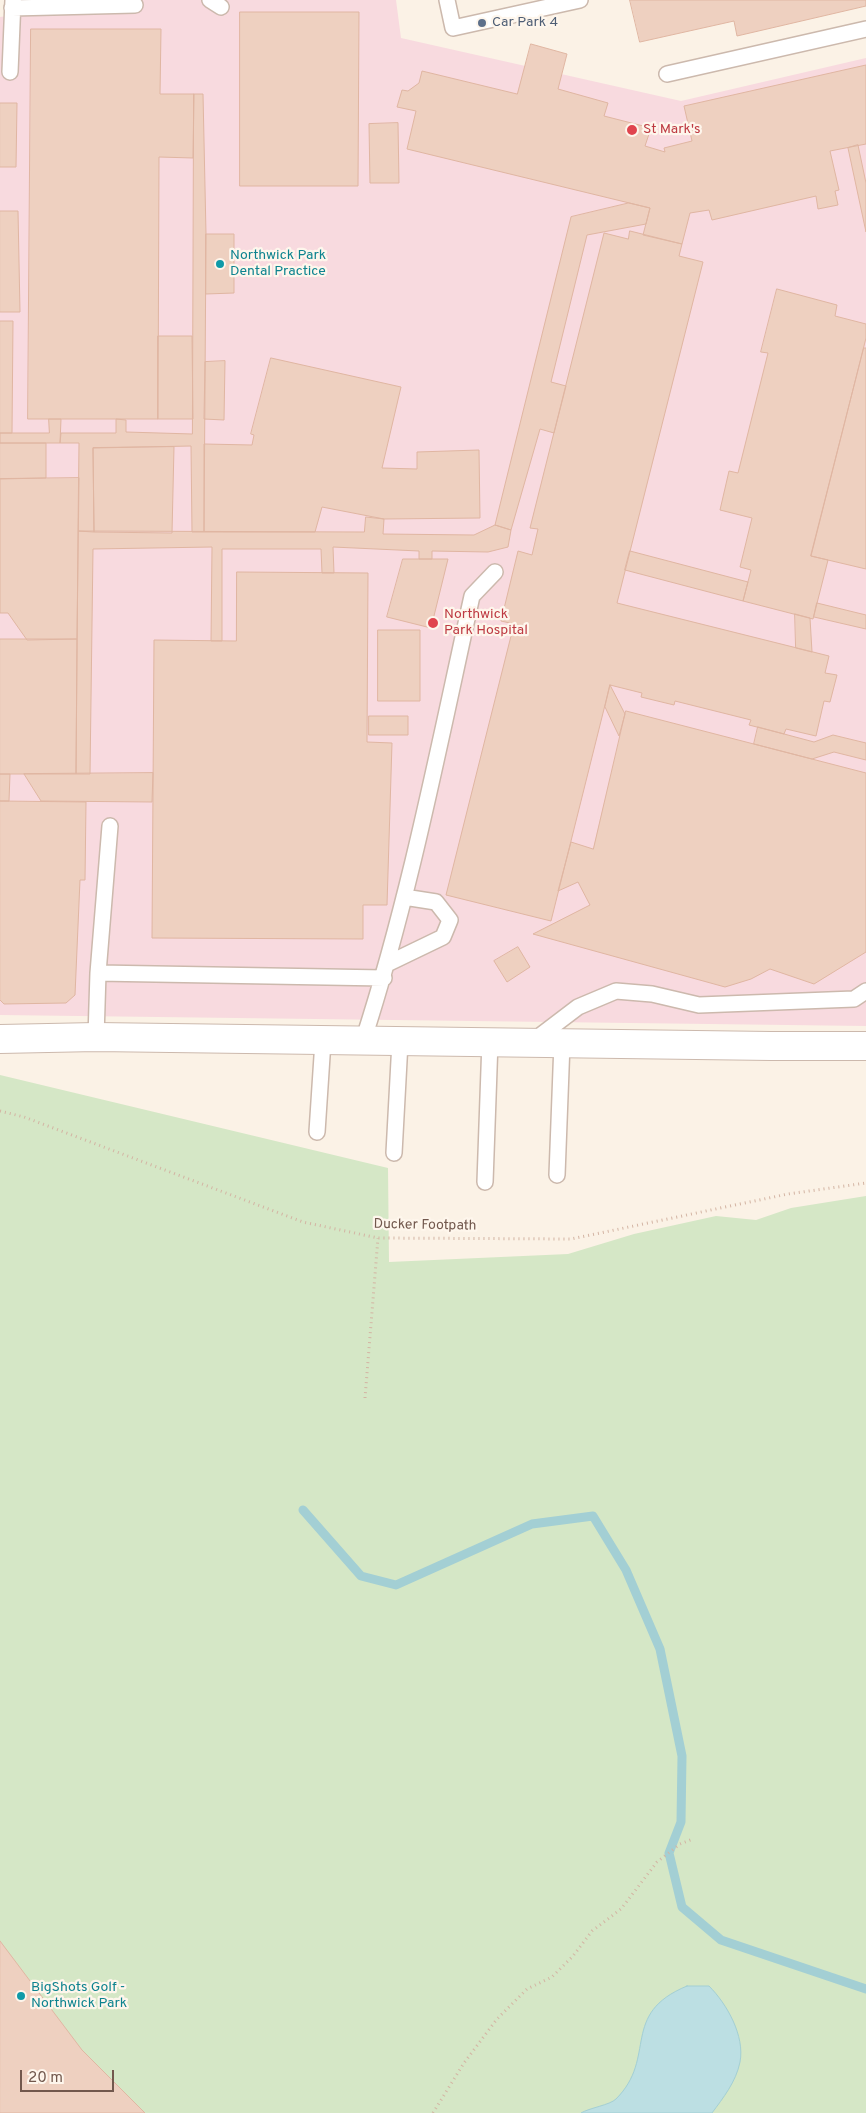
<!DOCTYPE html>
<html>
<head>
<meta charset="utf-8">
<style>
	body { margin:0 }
	#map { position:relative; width:866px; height:2113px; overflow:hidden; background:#fbf2e6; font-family:Overpass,sans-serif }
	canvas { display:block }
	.scale { position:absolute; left:20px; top:2070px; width:94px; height:22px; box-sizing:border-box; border:2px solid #72584d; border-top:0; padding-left:6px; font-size:15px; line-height:18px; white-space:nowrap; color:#72584d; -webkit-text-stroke:4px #fef6ec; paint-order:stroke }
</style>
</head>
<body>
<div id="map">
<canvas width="866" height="2113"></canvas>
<div class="scale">20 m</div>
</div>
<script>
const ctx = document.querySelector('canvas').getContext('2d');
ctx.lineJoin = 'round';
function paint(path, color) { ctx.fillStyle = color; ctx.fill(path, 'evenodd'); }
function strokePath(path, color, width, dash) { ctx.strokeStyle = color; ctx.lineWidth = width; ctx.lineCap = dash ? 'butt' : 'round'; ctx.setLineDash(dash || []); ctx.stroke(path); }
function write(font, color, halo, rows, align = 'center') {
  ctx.font = font + ' Overpass,sans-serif'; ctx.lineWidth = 4.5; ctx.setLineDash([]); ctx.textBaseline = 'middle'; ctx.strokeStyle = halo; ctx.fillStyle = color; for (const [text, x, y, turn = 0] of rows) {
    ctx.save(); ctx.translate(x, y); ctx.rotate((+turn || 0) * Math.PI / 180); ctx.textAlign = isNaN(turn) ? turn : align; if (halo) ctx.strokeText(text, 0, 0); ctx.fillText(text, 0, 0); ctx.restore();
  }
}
const medical = new Path2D(`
	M136,0H396L401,38L681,101L866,58V1026L0,1015V17Z`);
const green = new Path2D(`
	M0,1075L388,1168L389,1262L568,1254L634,1234L716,1216L756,1220L791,1208L866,1196V2113H0Z`);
const water = new Path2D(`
	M687,1986H709C727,2004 745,2036 740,2062C736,2082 723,2098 712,2113H581C589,2108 610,2105 616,2099C658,2057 619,2014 687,1986Z`);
const stream = new Path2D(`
	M303,1510L361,1576L396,1585L532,1524L593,1516L626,1570L660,1649L682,1756L681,1822L669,1853L682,1907L721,1940L866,1989`);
const building = new Path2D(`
	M630,0H866V6L737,36L734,21L640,42Z
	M240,12H359L358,186H240Z
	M31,29H161L160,94H194L193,158L159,157L158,419H28Z
	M531,44L567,54L558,89L608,103L604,116L651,128L645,146L665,152L664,148L692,141L684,106L866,65V144L830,151L839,190L835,191L838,205L818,209L816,196L712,220L709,210L690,213L682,244L643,235L650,208L407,149L416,111L397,107L402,90L408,91L419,83L422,71L517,94Z
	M194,94H203L206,234L204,532H192L191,446L93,448L94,532L78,531L79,443H60L61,433H116V419L126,420V432L192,434Z
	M0,103H17L16,167H0Z
	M398,123L399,183H370L369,124Z
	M858,145L866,183V232L848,148Z
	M629,203L650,208L646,224L587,235L551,382L566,386L554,433L540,429L511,530L495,525L571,217Z
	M0,211H18L20,312H0Z
	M630,231L682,244L679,256L703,262L617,603L829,656L825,673L837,675L830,702L824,701L816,736L786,729L784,734L749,725L751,720L675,701L674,705L641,697L642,693L610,685L551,921L446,895L514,624L501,621L518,551L532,555L538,529L530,528L604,233L628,239Z
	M206,234H234V293L206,294Z
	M777,289L837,305L835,316L866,324V338L811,556L828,560L813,619L743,601L751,570L740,567L752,518L720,510L729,471L738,473L768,353L761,352Z
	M0,321H13L12,433H0Z
	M158,336H192L193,419H158Z
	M864,348H866V569L811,556Z
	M271,358L401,387L382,468L417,469V452L479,450L480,518L384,519L322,507L315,532H204V444L252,445L254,435L251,434Z
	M225,361L224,420L204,419L205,362Z
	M49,419H61L60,443H0V433H49Z
	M0,443H46V478L0,479Z
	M174,447L172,533L94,532L93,448Z
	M79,478L77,639L27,640L8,613H0V479Z
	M366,517L384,519L383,534L474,535L495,525L511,530L508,547L488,552L432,551V559H419V551L333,547L334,573H322L321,549H222V641H211L212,547L93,549L90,774H76L78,531L364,532Z
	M630,551L748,582L743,601L625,570Z
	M403,559H448L431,628L387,617Z
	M237,572L368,573L367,742L392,743L387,905H363V939L152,938L154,640L236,641Z
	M817,603L866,615V629L814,617Z
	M795,614L810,618L812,652L796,648Z
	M378,630H420V701H378Z
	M0,639H77L76,774H0Z
	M610,685L625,714L619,736L605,707Z
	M626,711L866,773V952L814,984L770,969L751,979L725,987L533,934L590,905L578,882L558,891L571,842L593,849Z
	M369,716H408V735H369Z
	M758,727L814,742L833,735L866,743V760L834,752L812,759L754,744Z
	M153,773L152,802L41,801L24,774Z
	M0,774H10L9,801H0Z
	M0,801L86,802L85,880H80L75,995L66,1003L4,1004L0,1000Z
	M518,947L530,967L507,982L494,961Z
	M0,1941L82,2050L145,2113H0Z`);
const path = new Path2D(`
	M0,1111L24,1117L303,1222L378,1238L571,1239L788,1194L866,1183
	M365,1398L378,1238
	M433,2113L464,2063L497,2019L527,1989L552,1977L573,1956L592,1931L621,1909L657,1862L680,1844L693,1839`);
const service = new Path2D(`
	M210,0L221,7
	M447,0L453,28L580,0
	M12,8L135,5
	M10,72L13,0
	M667,74L866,29
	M387,964L443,937L450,920L436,902L404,897
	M98,973L384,978
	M96,1037L98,973L110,826
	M363,1041C410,896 439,745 472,596L495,572
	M532,1042L578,1007L616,991L652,994L699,1005L854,999L866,991
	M317,1132L323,1041
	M394,1153L400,1042
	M557,1175L562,1043
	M485,1182L490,1041`);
const minor = new Path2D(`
	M0,1039L96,1037L771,1046H866`);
const markers = [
	[482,23,5,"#5c6f8a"],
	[632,130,6,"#e0444e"],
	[220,264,5,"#0f9aa8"],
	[433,623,6,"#e0444e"],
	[21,1996,5,"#0f9aa8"]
];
const serviceNames = [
	["Car Park 4",492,23]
];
const healthNames = [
	["St Mark's",643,130],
	["Northwick",444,615],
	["Park Hospital",444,631]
];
const cultureNames = [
	["Northwick Park",230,256],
	["Dental Practice",230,272],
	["BigShots Golf -",31,1988],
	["Northwick Park",31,2004]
];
const streetNames = [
	["Ducker Footpath",425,1226,1]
];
paint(medical, '#f8dadf');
paint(green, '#d5e7c6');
paint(water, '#bcdfe3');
strokePath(water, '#a3cfd4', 1);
strokePath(stream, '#a3cfd4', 9);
paint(building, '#eed0c0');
strokePath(building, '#e0b6a2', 1);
strokePath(service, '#ccb9ad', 18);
strokePath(minor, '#ccb9ad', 30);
strokePath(path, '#d3b4a3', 3, [1, 4]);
strokePath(service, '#fff', 15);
strokePath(minor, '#fff', 28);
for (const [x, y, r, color] of markers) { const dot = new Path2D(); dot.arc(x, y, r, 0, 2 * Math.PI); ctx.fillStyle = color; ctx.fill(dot); strokePath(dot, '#fef6ec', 2); }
write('14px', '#4e5e75', '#fef6ec', serviceNames, 'left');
write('14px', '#be3a42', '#fef6ec', healthNames, 'left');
write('14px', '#0d838f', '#fef6ec', cultureNames, 'left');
write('14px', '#72584d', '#fef6ec', streetNames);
</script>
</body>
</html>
